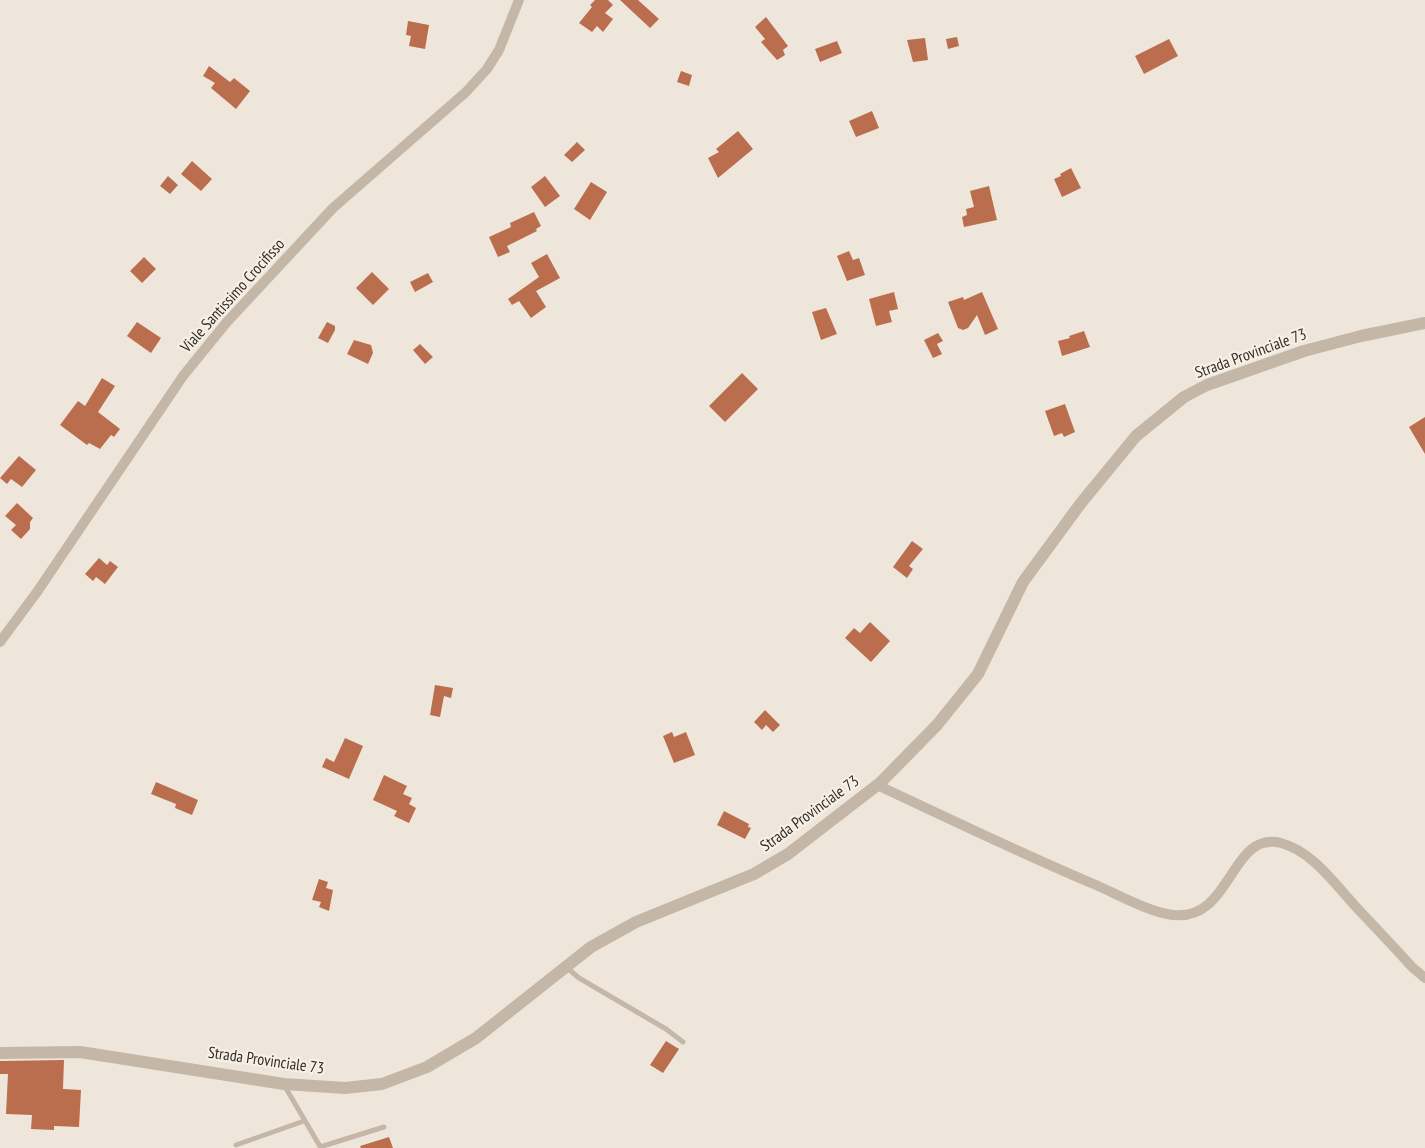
<!DOCTYPE html>
<html>
<head>
<meta charset="utf-8">
<style>
	body { margin:0 }
	canvas { display:block; background:#efe6db }
</style>
</head>
<body>
<canvas width="1425" height="1148"></canvas>
<script>
const ctx = document.querySelector('canvas').getContext('2d');
ctx.lineJoin = 'round';
function paint(path, color) { ctx.fillStyle = color; ctx.fill(path, 'evenodd'); }
function strokePath(path, color, width, dash) { ctx.strokeStyle = color; ctx.lineWidth = width; ctx.lineCap = dash ? 'butt' : 'round'; ctx.setLineDash(dash || []); ctx.stroke(path); }
function write(font, color, halo, rows, align = 'center') {
  ctx.font = font + ' "PT Sans Narrow",sans-serif'; ctx.lineWidth = 4.5; ctx.setLineDash([]); ctx.textBaseline = 'middle'; ctx.strokeStyle = halo; ctx.fillStyle = color; for (const [text, x, y, turn = 0] of rows) {
    ctx.save(); ctx.translate(x, y); ctx.rotate((+turn || 0) * Math.PI / 180); ctx.textAlign = isNaN(turn) ? turn : align; if (halo) ctx.strokeText(text, 0, 0); ctx.fillText(text, 0, 0); ctx.restore();
  }
}
const building = new Path2D(`
	M595,0H608L613,5L605,13L613,19L603,32L597,26L592,32L579,23L592,7L590,5Z
	M620,0H638L659,19L650,28Z
	M766,17L788,46L783,50L785,55L777,60L761,42L765,39L755,27Z
	M408,21L429,25L425,49L409,46L411,36L406,35Z
	M957,37L959,46L948,49L946,39Z
	M925,38L928,60L913,62L907,40Z
	M1169,39L1178,56L1144,74L1135,56Z
	M837,41L842,53L820,62L815,49Z
	M209,66L230,82L234,78L250,91L236,109L211,88L215,83L203,76Z
	M681,71L692,75L689,86L677,82Z
	M872,111L879,128L856,137L849,121Z
	M738,131L753,149L718,178L708,158L719,152L716,149Z
	M577,142L585,150L572,162L564,155Z
	M192,161L212,179L201,191L181,174Z
	M1071,168L1081,188L1062,197L1054,179L1061,176L1060,174Z
	M168,176L178,185L170,194L160,186Z
	M545,176L560,196L545,207L531,187Z
	M591,182L607,192L590,220L574,209Z
	M989,186L997,220L964,227L962,217L967,215L966,209L974,207L970,191Z
	M534,212L541,226L536,229L537,231L507,246L510,252L498,257L489,237L511,227L510,223Z
	M849,251L853,260L859,258L865,275L847,281L837,256Z
	M547,254L560,278L536,291L546,307L531,318L519,301L512,305L508,299L539,277L531,263Z
	M144,257L156,269L142,283L130,271Z
	M372,272L389,289L373,305L356,288Z
	M428,273L433,282L415,292L410,282Z
	M894,292L898,309L889,311L892,322L876,326L869,299Z
	M982,292L998,329L985,335L977,315L968,328L963,330L958,328L948,302L963,297L964,300Z
	M826,308L837,334L821,340L812,312Z
	M137,322L161,338L151,353L127,336Z
	M327,322L335,326V330L328,343L318,338Z
	M1084,331L1090,347L1062,356L1058,341L1070,338L1069,336Z
	M938,333L943,341L937,344L942,354L933,358L924,340Z
	M354,340L371,345L373,353L368,364L347,354Z
	M420,344L433,357L425,364L413,350Z
	M742,373L758,389L725,422L709,406Z
	M102,378L115,386L98,412L120,429L114,437L111,435L100,449L89,443L87,445L60,425L78,401L85,406Z
	M1065,404L1075,432L1064,437L1062,433L1054,436L1045,411Z
	M1425,417V454L1409,427Z
	M19,456L36,470L22,487L11,479L7,484L0,478Z
	M17,503L33,518L30,522V529L21,539L11,530L16,525L5,516Z
	M912,541L923,549L909,566L913,569L907,578L893,567Z
	M99,558L107,565L110,561L118,567L105,584L96,577L93,581L85,574Z
	M870,622L890,641L871,662L845,638L854,628L860,633Z
	M435,685L453,688L451,698L444,696L440,717L430,715Z
	M765,710L780,725L773,732L766,725L762,730L754,722Z
	M672,732L674,737L686,732L695,755L674,763L663,736Z
	M345,738L363,746L349,779L322,767L326,758L334,762Z
	M384,775L407,786L403,794L412,798L409,804L416,808L409,823L394,816L397,811L373,800Z
	M156,782L198,800L192,815L175,808L176,804L151,794Z
	M724,811L749,824L748,827L751,828L745,839L717,825Z
	M319,879L328,882L326,888L333,890L329,911L319,907L321,902L312,900Z
	M666,1041L679,1049L663,1073L650,1065Z
	M64,1060L63,1089L81,1090L79,1127L54,1126V1130L31,1129L32,1115L6,1114L8,1074H0V1061Z
	M389,1137L393,1148H361L360,1146Z`);
const service = new Path2D(`
	M566,967L579,978L666,1029L683,1042
	M284,1085L321,1148
	M236,1145L304,1121
	M320,1147L384,1127`);
const minor = new Path2D(`
	M0,642L37,592L183,376L226,323L333,208L466,92L487,69L499,50L519,0
	M877,785C950,819 1022,854 1096,885C1119,895 1149,912 1173,915C1232,922 1230,830 1281,843C1312,851 1335,884 1356,907C1375,927 1394,947 1412,967L1425,978`);
const tertiary = new Path2D(`
	M0,1053L80,1052L284,1084L345,1088L382,1084L427,1067L476,1038L591,947L636,922L754,874L788,854L880,783L937,725L978,674L1023,582L1081,503L1136,436L1184,397L1207,385L1304,351L1361,336L1425,323`);
const streetNames = [
	["Viale Santissimo Crocifisso",233,296,-48],
	["Strada Provinciale 73",1251,354,-20],
	["Strada Provinciale 73",810,814,-36],
	["Strada Provinciale 73",266,1061,8]
];
paint(building, '#ba6e4e');
strokePath(service, '#c5b7a8', 5);
strokePath(minor, '#c5b7a8', 10);
strokePath(tertiary, '#c5b7a8', 12);
write('16px', '#332c27', '#f7f0e6', streetNames);
</script>
</body>
</html>
